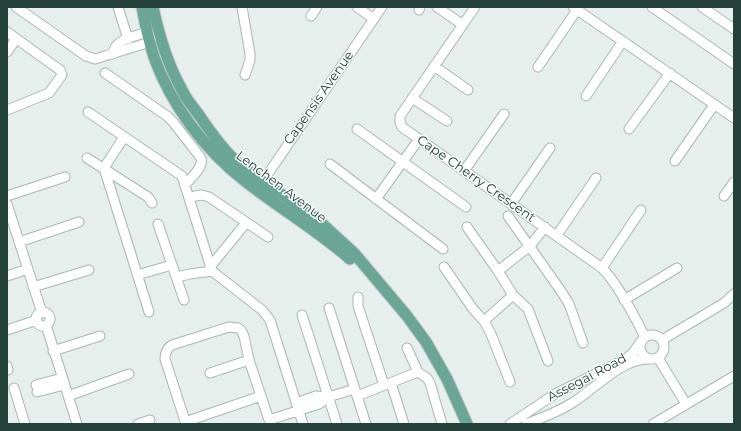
<!DOCTYPE html>
<html>
<head>
<meta charset="utf-8">
<style>
	body { margin:0 }
	#map { position:relative; width:741px; height:431px; overflow:hidden; background:#e6efeb; font-family:Montserrat,sans-serif }
	canvas { display:block }
	.frame { position:absolute; inset:0; border:8px solid #24423a; pointer-events:none }
</style>
</head>
<body>
<div id="map">
<canvas width="741" height="431"></canvas>
<div class="frame"></div>
</div>
<script>
const ctx = document.querySelector('canvas').getContext('2d');
ctx.lineJoin = 'round';
function strokePath(path, color, width, dash) { ctx.strokeStyle = color; ctx.lineWidth = width; ctx.lineCap = dash ? 'butt' : 'round'; ctx.setLineDash(dash || []); ctx.stroke(path); }
function write(font, color, halo, rows, align = 'center') {
  ctx.font = font + ' Montserrat,sans-serif'; ctx.lineWidth = 3; ctx.setLineDash([]); ctx.textBaseline = 'middle'; ctx.strokeStyle = halo; ctx.fillStyle = color; for (const [text, x, y, turn = 0] of rows) {
    ctx.save(); ctx.translate(x, y); ctx.rotate((+turn || 0) * Math.PI / 180); ctx.textAlign = isNaN(turn) ? turn : align; if (halo) ctx.strokeText(text, 0, 0); ctx.fillText(text, 0, 0); ctx.restore();
  }
}
const minor = new Path2D(`
	M16,7L86,56L95,59L150,42L152,37
	M118,7L128,39
	M242,7L250,54V60L245,75
	M357,7L374,19
	M437,7L463,25
	M475,7L400,116V122L402,127L602,268C617,283 635,317 645,337
	M573,7L734,118
	M652,7L734,64
	M702,7L734,29
	M419,10L420,7
	M311,16L317,7
	M7,32L60,70L62,75L49,93L7,110
	M7,52L16,39
	M113,54C115,38 135,37 147,32L151,35
	M434,66L468,90
	M538,67L577,10
	M105,73L167,116L173,122L201,158C204,167 191,178 185,185
	M586,96L623,41
	M412,98L447,121
	M88,112L182,176L212,271L262,310L270,320L303,424
	M357,129L466,207
	M629,129L670,73
	M124,137L104,168L149,312
	M87,158L148,197L152,203
	M675,161L714,105
	M330,164L443,249
	M464,171L504,114
	M259,187L382,7
	M7,196L65,177
	M724,196L734,182
	M189,197L202,195L209,197L268,237
	M376,199L419,139
	M7,204L42,313
	M511,204L550,148
	M508,216L561,291L569,304L583,343
	M158,224L184,300
	M467,227L498,271L530,246L545,227
	M557,235L596,178
	M19,242L79,222
	M210,267L246,223
	M444,267L473,309L484,321L513,295
	M602,268L641,210
	M498,271L513,295L528,309L548,361
	M137,275L172,265
	M7,276L28,269
	M177,277L190,274L212,271
	M33,287L89,270
	M358,297V306L384,385
	M624,300L677,268
	M329,308L366,424
	M36 319a7 7 0 1 1 14 0a7 7 0 1 1-14 0Z
	M302,315L337,424
	M484,321L491,334L510,382
	M46,325L77,424
	M7,330L37,320
	M640 347a12 12 0 1 1 24 0a12 12 0 1 1-24 0Z
	M662,340L724,303L734,294
	M407,348L418,372
	M53,351L100,336
	M658,358L686,404
	M7,366L8,370
	M210,373L249,360
	M391,383L404,424
	M36,385L62,378
	M14,388L25,424
	M37,392L64,385
	M68,396L129,374
	M357,396L418,372L427,378L430,383L442,424
	M296,403L316,396L328,397
	M185,422L261,396
	M138,424L150,420
	M186,424L165,359C165,353 167,348 172,345L229,327L238,328L241,330L244,336L249,360L269,420L319,404L328,397L355,389
	M510,424L555,394L624,360L633,353L641,341
	M526,424C542,418 558,412 572,403C595,389 622,358 649,359
	M653,424L734,376`);
const major = new Path2D(`
	M142,7C145,24 149,41 154,57C171,105 205,150 245,181C279,208 317,230 350,259
	M153,7C159,36 168,65 182,90C186,99 193,107 199,115C211,133 223,150 240,165L318,220L354,253L407,316L426,342L447,379L467,424`);
const streetNames = [
	["Capensis Avenue",319,98,-55],
	["Cape Cherry Crescent",476,179,35],
	["Lenchen Avenue",281,187,37],
	["Assegai Road",587,378,-28]
];
strokePath(minor, '#a8b8b2', 11);
strokePath(major, '#c2cac8', 13);
strokePath(minor, '#fff', 9);
strokePath(major, '#6aa596', 11);
write('13px', '#24423a', '#f7fbf9', streetNames);
</script>
</body>
</html>
